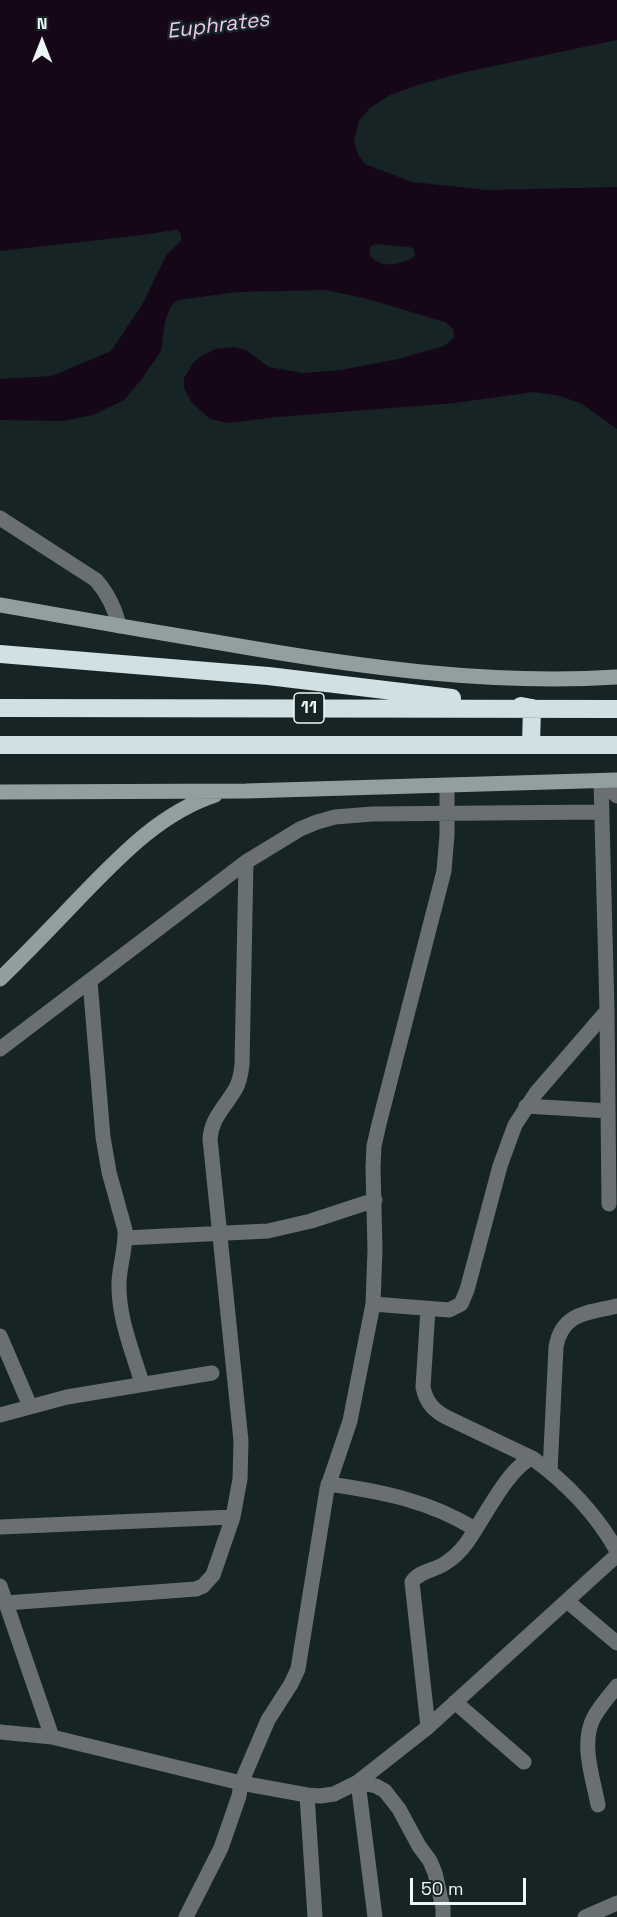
<!DOCTYPE html>
<html>
<head>
<meta charset="utf-8">
<style>
	body { margin:0 }
	#map { position:relative; width:617px; height:1917px; overflow:hidden; background:#172425; font-family:"Space Grotesk",sans-serif }
	canvas { display:block }
	.north { position:absolute; left:12px; top:12px; width:60px; height:60px; -webkit-text-stroke:4px #172425; paint-order:stroke; rotate:0deg; font-size:16px; font-weight:700; line-height:24px; text-align:center; color:#eef7f7 }
	.north::after { content:''; display:block; margin:auto; width:21px; height:27px; background:#eef7f7; clip-path:polygon(50% 0,100% 100%,50% 72%,0 100%) }
	.scale { position:absolute; left:410px; top:1878px; width:116px; height:27px; box-sizing:border-box; border:3px solid #eef7f7; border-top:0; padding-left:8px; font-size:18px; line-height:21px; white-space:nowrap; color:#eef7f7; -webkit-text-stroke:4px #172425; paint-order:stroke }
</style>
</head>
<body>
<div id="map">
<canvas width="617" height="1917"></canvas>
<div class="north">N</div>
<div class="scale">50 m</div>
</div>
<script>
const ctx = document.querySelector('canvas').getContext('2d');
ctx.lineJoin = 'round';
function paint(path, color) { ctx.fillStyle = color; ctx.fill(path, 'evenodd'); }
function strokePath(path, color, width, dash) { ctx.strokeStyle = color; ctx.lineWidth = width; ctx.lineCap = dash ? 'butt' : 'round'; ctx.setLineDash(dash || []); ctx.stroke(path); }
function write(font, color, halo, rows, align = 'center') {
  ctx.font = font + ' "Space Grotesk",sans-serif'; ctx.lineWidth = 5; ctx.setLineDash([]); ctx.textBaseline = 'middle'; ctx.strokeStyle = halo; ctx.fillStyle = color; for (const [text, x, y, turn = 0] of rows) {
    ctx.save(); ctx.translate(x, y); ctx.rotate((+turn || 0) * Math.PI / 180); ctx.textAlign = isNaN(turn) ? turn : align; if (halo) ctx.strokeText(text, 0, 0); ctx.fillText(text, 0, 0); ctx.restore();
  }
}
const water = new Path2D(`
	M0,0H617V40L461,73L418,85L390,95L370,108L359,121L354,141L358,154L365,164L412,182L487,190L617,187V429L582,404L560,396L534,392L455,403L277,417L228,423L210,419L192,403L184,388V378L193,363L200,357L215,349L234,347L246,350L269,367L303,373L341,370L398,359L444,346L454,338L453,329L445,322L364,298L325,290L238,292L178,300L171,306L165,321L161,351L141,380L124,400L93,415L63,421L0,420V379L52,376L111,351L143,303L167,254L181,241V235L178,230H174L143,235L0,251ZM376,244L408,247L413,248L415,254L414,257C398,265 381,270 369,254L371,246Z`);
const street = new Path2D(`
	M0,518L96,580C108,594 115,607 119,626
	M601,781L607,1011L609,1204
	M601,781L617,796
	M90,981L103,1137L109,1172L125,1230C126,1247 120,1264 119,1282C118,1317 132,1350 142,1383
	M0,1049L246,862L300,829L317,822L335,817L372,814L602,812
	M526,1106L608,1111
	M125,1238L268,1231L311,1221L375,1200
	M373,1304L449,1310L461,1304L467,1290L500,1166L515,1125L536,1093L607,1011
	M428,1309L423,1387C426,1402 433,1410 446,1417L532,1458C566,1482 597,1515 617,1551
	M0,1336L30,1406
	M0,1415L67,1397L212,1373
	M550,1472L556,1347C562,1312 589,1313 617,1306
	M328,1484C380,1491 430,1501 475,1529
	M0,1527L233,1517
	M0,1586L52,1737
	M567,1601L617,1643
	M6,1603L196,1589L203,1586L213,1575L233,1517L240,1479L241,1441L210,1139C211,1118 226,1106 236,1088C240,1081 241,1073 242,1065L246,862
	M455,1702L524,1762
	M428,1727L412,1582C419,1571 433,1571 444,1564C452,1559 459,1553 465,1545C482,1523 507,1468 532,1458
	M0,1732L52,1737L241,1783L307,1795L320,1796L334,1794L358,1782L428,1727L617,1555
	M307,1795L315,1917
	M598,1805C593,1778 580,1743 594,1717C600,1706 609,1696 617,1686
	M186,1917L221,1848L239,1796L241,1783L268,1720L291,1684L298,1669L327,1489L350,1421L373,1304L375,1250L373,1167L374,1146L379,1124L444,871L447,835V786
	M375,1917L358,1782L376,1786L385,1791L399,1809L419,1846L430,1861L435,1873L443,1908V1917
	M585,1917L617,1903`);
const secondary = new Path2D(`
	M0,605C78,619 155,632 233,645C360,667 488,685 617,677
	M0,792L246,791L617,780
	M0,979C30,950 58,920 87,890C124,852 163,812 215,795`);
const highway = new Path2D(`
	M0,654L268,676L452,698
	M521,706L532,708L531,744
	M0,708L617,709
	M0,745H617`);
const shields = [
	[309,708,30]
];
const shieldNames = [
	["11",309,708]
];
const waterNames = [
	["Euphrates",218,26,-7]
];
paint(water, '#160718');
strokePath(street, '#6a7071', 15);
strokePath(secondary, '#939e9f', 15);
strokePath(highway, '#d0e1e3', 18);
for (const [x, y, w] of shields) { const box = new Path2D(); box.roundRect(x - w / 2, y - 15, w, 30, 4.5); ctx.fillStyle = '#172425'; ctx.fill(box); strokePath(box, '#eef7f7', 1.5); }
write('bold 18px', '#eef7f7', null, shieldNames);
write('italic 21px', '#eec7f1', '#172425', waterNames);
</script>
</body>
</html>
